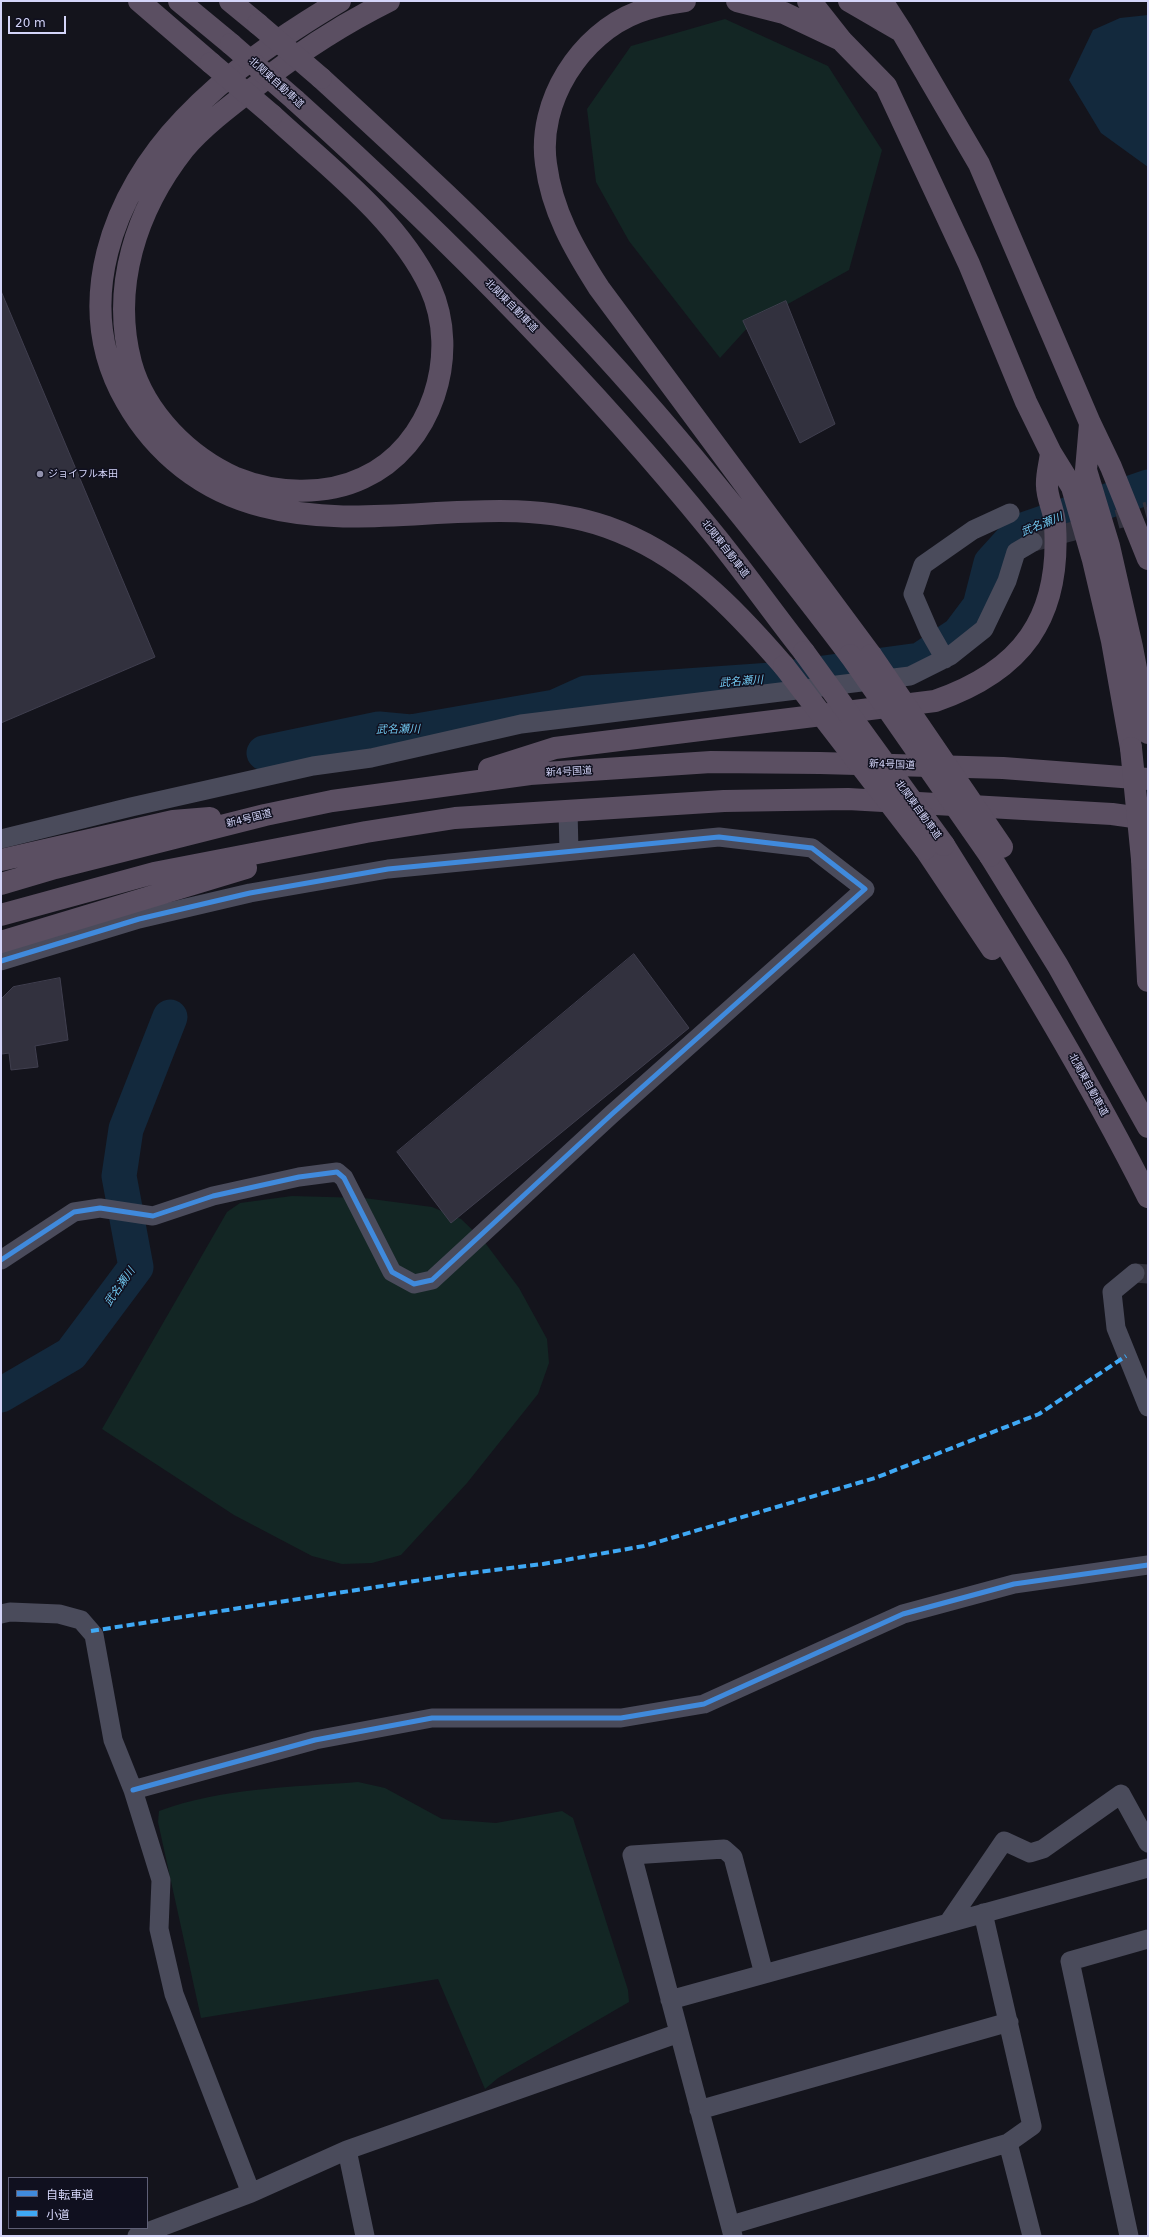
<!DOCTYPE html>
<html>
<head>
<meta charset="utf-8">
<style>
	body { margin:0 }
	#map { position:relative; width:1149px; height:2237px; overflow:hidden; background:#14141c; font-family:"DejaVu Sans","Noto Sans JP",sans-serif }
	canvas { display:block }
	.frame { position:absolute; inset:0; border:2px solid #d4d5f9; pointer-events:none }
	.legend { position:absolute; left:8px; top:2177px; width:140px; height:52px; box-sizing:border-box; background:#10101f; border:1px solid #5e5f76; margin:0; padding:5px 7px; list-style:none; font-size:12px; color:#d4d5f9 }
	.legend li { display:flex; align-items:center; gap:8px; height:20px }
	.legend b { width:20px; border:1px solid #5e5f76 }
	.scale { position:absolute; left:8px; top:16px; width:58px; height:18px; box-sizing:border-box; border:2px solid #d4d5f9; border-top:0; padding-left:5px; font-size:12px; line-height:14px; white-space:nowrap; color:#d4d5f9; -webkit-text-stroke:3px #10101f; paint-order:stroke }
</style>
</head>
<body>
<div id="map">
<canvas width="1149" height="2237"></canvas>
<div class="frame"></div>
<ul class="legend">
<li><b style="height:5px;background:#408adc"></b>自転車道</li>
<li><b style="height:5px;background:#3fa9f5"></b>小道</li>
</ul>
<div class="scale">20 m</div>
</div>
<script>
const ctx = document.querySelector('canvas').getContext('2d');
ctx.lineJoin = 'round';
function paint(path, color) { ctx.fillStyle = color; ctx.fill(path, 'evenodd'); }
function strokePath(path, color, width, dash) { ctx.strokeStyle = color; ctx.lineWidth = width; ctx.lineCap = dash ? 'butt' : 'round'; ctx.setLineDash(dash || []); ctx.stroke(path); }
function write(font, color, halo, rows, align = 'center') {
  ctx.font = font + ' "DejaVu Sans","Noto Sans JP",sans-serif'; ctx.lineWidth = 3; ctx.setLineDash([]); ctx.textBaseline = 'middle'; ctx.strokeStyle = halo; ctx.fillStyle = color; for (const [text, x, y, turn = 0] of rows) {
    ctx.save(); ctx.translate(x, y); ctx.rotate((+turn || 0) * Math.PI / 180); ctx.textAlign = isNaN(turn) ? turn : align; if (halo) ctx.strokeText(text, 0, 0); ctx.fillText(text, 0, 0); ctx.restore();
  }
}
const green = new Path2D(`
	M725,19L828,66L882,150L849,270L750,325L720,358L629,241L596,182L587,109L631,46Z
	M292,1196L364,1198L432,1207L461,1219L483,1240L519,1288L547,1339L549,1363L538,1394L467,1483L401,1555L372,1563L342,1564L312,1556L234,1515L102,1429L227,1212L240,1203Z
	M358,1782L385,1788L442,1819L496,1823L562,1811L573,1818L628,1990L629,2002L498,2078L485,2089L438,1979L201,2018L158,1822L159,1811C221,1788 293,1787 358,1782Z`);
const water = new Path2D(`
	M1148,15V167L1101,133L1069,80L1093,30L1120,18Z`);
const river = new Path2D(`
	M264,753L379,729L411,732L555,707L586,693L772,680L920,660L959,634L980,606L991,563L1020,531L1148,487
	M1,1395L71,1354L136,1267L119,1176L126,1129L170,1017`);
const building = new Path2D(`
	M1,291L155,657L1,723Z
	M786,301L835,424L800,443L743,321Z
	M634,954L689,1028L451,1223L397,1152Z
	M60,978L68,1040L35,1046L38,1067L11,1070L9,1053L2,1054L1,999L13,987Z`);
const minorTunnel = new Path2D(`
	M1033,542L1148,511
	M1135,1273L1148,1274`);
const minor = new Path2D(`
	M945,659L929,631L913,594L923,565L973,530L1010,513
	M568,810L569,851
	M1,839L131,807L313,766L371,758L521,724L910,676L950,656L984,629L1007,581L1016,552L1033,542
	M1,961L139,919L250,893L388,869L719,837L812,848L865,889L612,1114L432,1280L414,1284L392,1272L344,1178L337,1172L299,1177L213,1196L153,1216L100,1208L74,1212L1,1260
	M1135,1273L1112,1292L1116,1328L1148,1407
	M1,1614L10,1612L59,1614L81,1620L94,1635L113,1740L133,1790L161,1880L159,1929L174,1994L251,2193
	M133,1790L315,1740L432,1718H621L704,1704L903,1614L1014,1584L1148,1565
	M983,1913L1032,2126L1008,2143L1032,2236
	M948,1923L1004,1841L1030,1853L1043,1849L1121,1794L1148,1843
	M670,2000L1148,1868
	M699,2110L1009,2022
	M347,2150L365,2236
	M731,2225L1008,2143
	M137,2236L251,2193L347,2150L679,2033
	M733,2236L632,1855L724,1849L733,1857L764,1974
	M1129,2236L1070,1961L1148,1939`);
const highway = new Path2D(`
	M139,1L211,63
	M179,1L231,44
	M230,1L258,24
	M340,1C285,34 228,72 184,119C112,194 71,305 126,401C156,454 203,491 262,506C375,536 495,488 607,527C683,554 733,607 784,666
	M685,1C669,3 653,6 638,12C580,34 537,102 546,164C552,211 574,249 599,288L871,655
	M737,1L784,13L839,39
	M808,1L816,8L842,41L886,86L969,264L1026,402L1051,453L1072,487L1093,560L1112,641L1131,748
	M849,1L899,30
	M882,1L902,32L979,164L1090,423L1111,467L1148,559
	M321,78C404,154 487,231 565,313C667,420 760,537 850,655
	M295,100C445,235 585,376 712,532C744,571 773,613 804,652
	M272,115C326,165 398,219 430,287C461,354 432,447 363,478C325,496 275,494 236,478C189,457 145,414 131,363C111,287 136,210 184,149C205,124 237,101 264,80C304,49 343,24 389,1
	M1090,424L1086,470L1109,546L1132,647L1148,733
	M489,769L555,748L935,701C1022,671 1061,618 1055,525C1055,512 1047,499 1047,486C1046,476 1050,463 1051,453
	M944,845C1016,960 1087,1076 1148,1197
	M925,849L992,949
	M990,856L1058,966L1148,1127
	M1142,859L1148,981
	M1,860L173,821L210,818
	M1,884L55,868L265,815L332,801L530,774L711,762L820,763L1003,768L1148,779
	M1,915L154,873L366,832L455,818L724,801L848,799L1112,814L1148,819
	M1,942L246,868`);
const highwayBridge = new Path2D(`
	M258,24L321,78
	M231,44L295,100
	M211,63L272,115
	M804,652L944,845
	M850,655L990,856
	M871,655L1002,847
	M784,666L925,849
	M1131,748L1142,859`);
const quiet = new Path2D(`
	M91,1631L454,1575L543,1564L644,1546L875,1478L1039,1414L1126,1356`);
const cycleway = new Path2D(`
	M1,961L139,919L250,893L388,869L719,837L812,848L865,889L612,1114L432,1280L414,1284L392,1272L344,1178L337,1172L299,1177L213,1196L153,1216L100,1208L74,1212L1,1260
	M133,1790L315,1740L432,1718H621L704,1704L903,1614L1014,1584L1148,1565`);
const markers = [
	[40,474,4,"#9191ac"]
];
const streetNames = [
	["北関東自動車道",276,83,42],
	["北関東自動車道",511,306,45],
	["北関東自動車道",725,549,52],
	["新4号国道",892,765,2],
	["新4号国道",569,772,-3],
	["北関東自動車道",918,810,54],
	["新4号国道",249,819,-14],
	["北関東自動車道",1088,1085,61]
];
const poiNames = [
	["ジョイフル本田",48,474]
];
const waterNames = [
	["武名瀬川",1042,525,-22],
	["武名瀬川",741,682,-4],
	["武名瀬川",398,730,-1],
	["武名瀬川",120,1287,-55]
];
paint(green, '#132624');
paint(water, '#13293d');
strokePath(river, '#13293d', 35);
paint(building, '#32313e');
strokePath(building, '#403f4f', 1);
strokePath(minorTunnel, '#31313d', 19, [19, 10]);
strokePath(minor, '#4a4b5b', 19);
strokePath(highway, '#5b4f62', 22);
strokePath(highwayBridge, '#5b4f62', 22);
strokePath(quiet, '#3fa9f5', 4, [8, 4]);
strokePath(cycleway, '#408adc', 5);
for (const [x, y, r, color] of markers) { const dot = new Path2D(); dot.arc(x, y, r, 0, 2 * Math.PI); ctx.fillStyle = color; ctx.fill(dot); strokePath(dot, '#10101f', 1.5); }
write('10px', '#d4d5f9', '#10101f', streetNames);
write('10px', '#d4d5f9', '#10101f', poiNames, 'left');
write('italic 11px', '#6fc5ed', '#10101f', waterNames);
</script>
</body>
</html>
